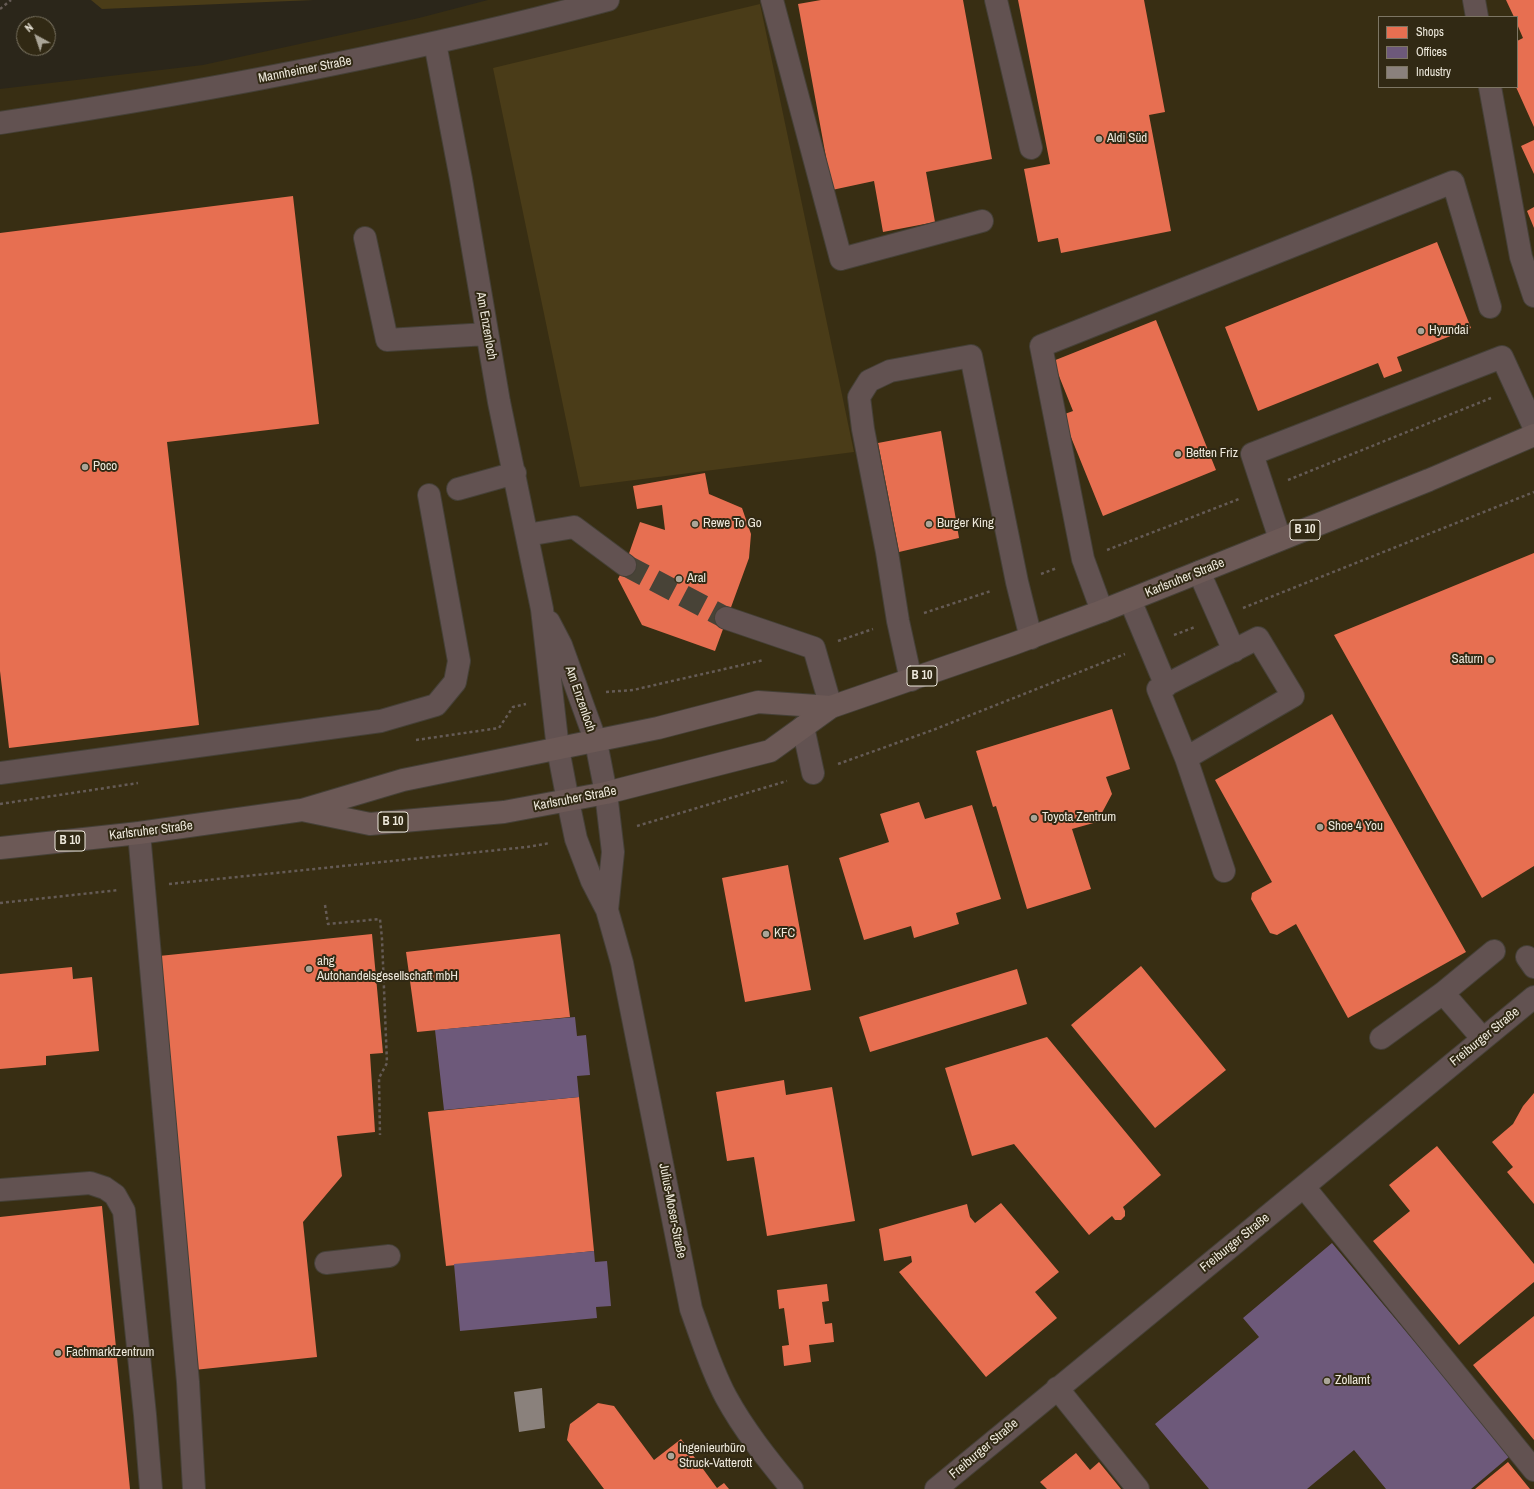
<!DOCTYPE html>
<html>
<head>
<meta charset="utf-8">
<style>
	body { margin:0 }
	#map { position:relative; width:1534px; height:1489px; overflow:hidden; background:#2b261a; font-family:"Archivo Narrow",sans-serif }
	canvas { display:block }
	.legend { position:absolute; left:1378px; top:16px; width:140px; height:72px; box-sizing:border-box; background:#312914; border:1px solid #7d7664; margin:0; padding:5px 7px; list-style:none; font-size:12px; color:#eee9dc }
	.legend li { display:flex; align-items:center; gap:8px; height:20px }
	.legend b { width:20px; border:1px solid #7d7664 }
	.north { position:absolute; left:16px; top:16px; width:40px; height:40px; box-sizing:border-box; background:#312914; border:1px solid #7d7664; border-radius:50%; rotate:320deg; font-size:11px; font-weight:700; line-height:16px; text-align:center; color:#eee9dc }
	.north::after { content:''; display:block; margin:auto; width:14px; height:18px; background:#aaa598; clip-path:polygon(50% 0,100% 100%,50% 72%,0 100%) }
</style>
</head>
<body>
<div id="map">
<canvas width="1534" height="1489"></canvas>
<ul class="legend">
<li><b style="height:11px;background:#e76f51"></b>Shops</li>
<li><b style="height:11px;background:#6d597a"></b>Offices</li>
<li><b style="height:11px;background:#8a817c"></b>Industry</li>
</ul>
<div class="north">N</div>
</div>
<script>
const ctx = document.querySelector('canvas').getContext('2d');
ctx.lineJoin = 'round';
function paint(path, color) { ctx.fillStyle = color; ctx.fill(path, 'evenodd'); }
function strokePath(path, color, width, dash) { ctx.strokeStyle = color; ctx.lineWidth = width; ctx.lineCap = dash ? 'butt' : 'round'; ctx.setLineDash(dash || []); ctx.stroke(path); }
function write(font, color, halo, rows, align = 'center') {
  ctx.font = font + ' "Archivo Narrow",sans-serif'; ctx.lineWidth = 4; ctx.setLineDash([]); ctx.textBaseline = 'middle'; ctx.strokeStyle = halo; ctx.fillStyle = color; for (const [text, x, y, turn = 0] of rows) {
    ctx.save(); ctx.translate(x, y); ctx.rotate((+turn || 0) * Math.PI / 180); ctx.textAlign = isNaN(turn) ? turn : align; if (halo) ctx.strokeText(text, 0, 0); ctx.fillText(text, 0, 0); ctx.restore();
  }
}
const built = new Path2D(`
	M488,0H1534V1489H0V89L203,65L419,18ZM1379,17H1517V87H1379Z`);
const green = new Path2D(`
	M91,0H314L102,9Z
	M760,4L854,452L580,487L493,68Z`);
const shops = new Path2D(`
	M821,0H963L992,159L926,172L935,222L883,232L874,181L832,190L798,4Z
	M1018,0H1144L1165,112L1149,115L1171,231L1061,253L1058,238L1038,242L1024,169L1050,164Z
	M1506,0H1534V127L1516,87L1517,41L1523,38L1517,24V17H1514Z
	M1534,140V174L1521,146Z
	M293,196L319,424L167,442L199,725L9,748L0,671V233Z
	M1534,207V228L1527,211Z
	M1437,242L1471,328L1397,357L1402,371L1384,378L1378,363L1258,411L1225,327Z
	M1156,320L1216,470L1103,516L1062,415L1073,411L1053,361Z
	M941,431L959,538L899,552L878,443Z
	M705,473L709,494L742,508L751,534L749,558L715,651L642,625L618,579L625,565L640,522L665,530L662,505L637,509L633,486Z
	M1534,553V866L1482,898L1334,635Z
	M1112,709L1130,769L1106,777L1112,794L1097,822L1072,829L1091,889L1027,909L996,806L993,807L976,751Z
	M1332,714L1466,952L1348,1018L1296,924L1277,935L1270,933L1251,899L1252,893L1272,882L1215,780Z
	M919,802L925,819L972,805L1001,899L956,913L959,924L914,938L911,926L864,940L839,858L889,842L880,814Z
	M788,865L811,990L745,1002L722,878Z
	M372,934L383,1053L370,1054L375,1132L337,1136L342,1176L303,1222L317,1357L194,1370L159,956Z
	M560,934L570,1017L417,1032L406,952Z
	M1141,966L1226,1070L1155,1128L1071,1025Z
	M72,967L73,979L92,977L99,1051L46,1056V1065L0,1069V974Z
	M1017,969L1027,1004L870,1052L859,1017Z
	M1047,1037L1161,1175L1123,1207L1125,1211V1216L1121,1220H1115L1112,1216L1089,1235L1014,1144L972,1156L945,1068Z
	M784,1080L786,1095L832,1087L855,1221L767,1236L754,1157L727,1161L716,1092Z
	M1534,1093V1204L1507,1172L1513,1167L1492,1142L1513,1124L1523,1106Z
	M579,1097L594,1251L446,1266L428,1112Z
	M1437,1146L1534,1264V1282L1459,1345L1373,1241L1410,1211L1389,1185Z
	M1001,1203L1059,1272L1035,1292L1057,1318L986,1377L899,1272L912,1262L911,1256L884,1261L879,1229L967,1204L970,1217L975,1223Z
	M102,1206L130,1489H0V1217Z
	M827,1284L829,1301L822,1302L825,1324L832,1323L834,1342L809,1345L811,1362L784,1366L782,1346L789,1345L784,1308L779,1309L777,1290Z
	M1534,1316V1440L1473,1365Z
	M598,1403L614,1406L654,1460L681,1439L717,1488L724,1483L729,1489H604L567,1440L570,1424Z
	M1076,1453L1090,1470L1099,1462L1121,1489H1047L1040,1482Z
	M1508,1462L1530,1489H1475Z`);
const offices = new Path2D(`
	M575,1017L577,1036L586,1035L590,1075L577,1076L579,1097L444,1110L435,1030Z
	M1332,1243L1510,1456L1471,1489H1386L1354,1450L1307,1489H1209L1155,1424L1259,1337L1243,1318Z
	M594,1251L595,1262L607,1261L611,1306L596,1307L597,1318L460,1331L454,1264Z`);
const industry = new Path2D(`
	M542,1388L545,1428L519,1432L514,1392Z`);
const minorTunnel = new Path2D(`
	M625,565L726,618`);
const path = new Path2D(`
	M0,9L11,0
	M1288,480L1491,398
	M1107,550L1239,499
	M1041,574L1057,568
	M1243,608L1534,492
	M924,613L991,591
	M1174,635L1195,627
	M838,641L873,629
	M606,692L633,690L764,660
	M416,740L499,728L513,707L526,704
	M838,764L933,730L1125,654
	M0,804L138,783
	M637,826L787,781
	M169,884L527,847L550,843
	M0,903L119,890
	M325,905L328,924L380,919L382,939L387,1063L379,1078L380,1135`);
const minor = new Path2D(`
	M772,0L841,259L982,221
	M996,0L1031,148
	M1474,0L1477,17
	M435,43L461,179L499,402L542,609L558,749L568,801L576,839L592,881L607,910L622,963L691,1309C702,1339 711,1369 726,1397C744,1430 768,1460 792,1489
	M1490,87L1521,257L1534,296
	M0,123C204,92 408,54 608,0
	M365,238L387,340L487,334
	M458,489L515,473
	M527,535L574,527L625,565
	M1280,539L1252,454L1502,357L1534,427
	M1199,572L1234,651
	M1130,600L1166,686
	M1102,611L1083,559L1041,346L1453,182L1490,307
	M726,618L814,648L831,707
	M549,622L561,645L596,742L606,793L613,852L607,910
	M911,680L898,621L887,552L863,429L859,397L869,381L890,371L971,356L1017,582L1031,638
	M803,727L813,773
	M1186,758L1158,689L1258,638L1293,696L1186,758L1224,871
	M0,773L381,721L436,705L455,682L459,661L429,495
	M139,833L188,1382L194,1489
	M1527,957L1534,967
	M1443,993L1494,951
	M1381,1038L1443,993L1483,1039
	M1304,1187L1534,1470
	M0,1190L90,1183L105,1188L115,1195L124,1211L145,1415L151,1489
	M326,1263L389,1256
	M1057,1388L1138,1489
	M936,1489L1534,997`);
const major = new Path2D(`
	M302,810L370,824L504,812L606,793L770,751L831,707L1013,644L1102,611L1429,480L1534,435
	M0,848L139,833L302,810L403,780L658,728L758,702L831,707`);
const markers = [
	[1099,139,4,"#aaa598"],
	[1421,331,4,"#aaa598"],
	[1178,454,4,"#aaa598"],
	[85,467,4,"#aaa598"],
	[695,524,4,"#aaa598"],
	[929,524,4,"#aaa598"],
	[679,579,4,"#aaa598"],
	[1491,660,4,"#aaa598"],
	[1034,818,4,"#aaa598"],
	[1320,827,4,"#aaa598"],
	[766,934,4,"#aaa598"],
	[309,969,4,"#aaa598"],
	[58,1353,4,"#aaa598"],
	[1327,1381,4,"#aaa598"],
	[671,1456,4,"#aaa598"]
];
const shields = [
	[1305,530,30],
	[922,676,30],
	[393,822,30],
	[70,841,30]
];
const shieldNames = [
	["B 10",1305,530],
	["B 10",922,676],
	["B 10",393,822],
	["B 10",70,841]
];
const streetNames = [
	["Mannheimer Straße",305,70,-11],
	["Am Enzenloch",486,326,80],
	["Karlsruher Straße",1185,578,-22],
	["Am Enzenloch",580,699,71],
	["Karlsruher Straße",575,799,-11],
	["Karlsruher Straße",151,831,-7],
	["Freiburger Straße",1485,1037,-39],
	["Julius-Moser-Straße",672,1211,79],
	["Freiburger Straße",1235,1243,-39],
	["Freiburger Straße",984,1449,-40]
];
const poiNames = [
	["Aldi Süd",1107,139],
	["Hyundai",1429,331],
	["Betten Friz",1186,454],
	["Poco",93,467],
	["Rewe To Go",703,524],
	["Burger King",937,524],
	["Aral",687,579],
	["Saturn",1483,660,"right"],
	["Toyota Zentrum",1042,818],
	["Shoe 4 You",1328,827],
	["KFC",774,934],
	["ahg",317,962],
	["Autohandelsgesellschaft mbH",317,977],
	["Fachmarktzentrum",66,1353],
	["Zollamt",1335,1381],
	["Ingenieurbüro",679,1449],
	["Struck-Vatterott",679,1464]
];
paint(built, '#382e13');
paint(green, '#4a3c18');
paint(shops, '#e76f51');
paint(offices, '#6d597a');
paint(industry, '#8a817c');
strokePath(minorTunnel, '#484337', 22, [22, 11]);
strokePath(minor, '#454037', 24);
strokePath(major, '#454037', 24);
strokePath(path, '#655b56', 2.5, [3, 3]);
strokePath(minor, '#625251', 22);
strokePath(major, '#6c5956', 22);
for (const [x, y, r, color] of markers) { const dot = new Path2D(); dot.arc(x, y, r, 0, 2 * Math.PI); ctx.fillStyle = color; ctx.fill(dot); strokePath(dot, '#312914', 1.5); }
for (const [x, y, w] of shields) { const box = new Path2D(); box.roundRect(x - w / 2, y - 10, w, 20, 3); ctx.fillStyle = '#312914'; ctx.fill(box); strokePath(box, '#eee9dc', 1); }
write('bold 12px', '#eee9dc', null, shieldNames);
write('13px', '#eee9dc', '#312914', streetNames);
write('13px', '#eee9dc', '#312914', poiNames, 'left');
</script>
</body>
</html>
